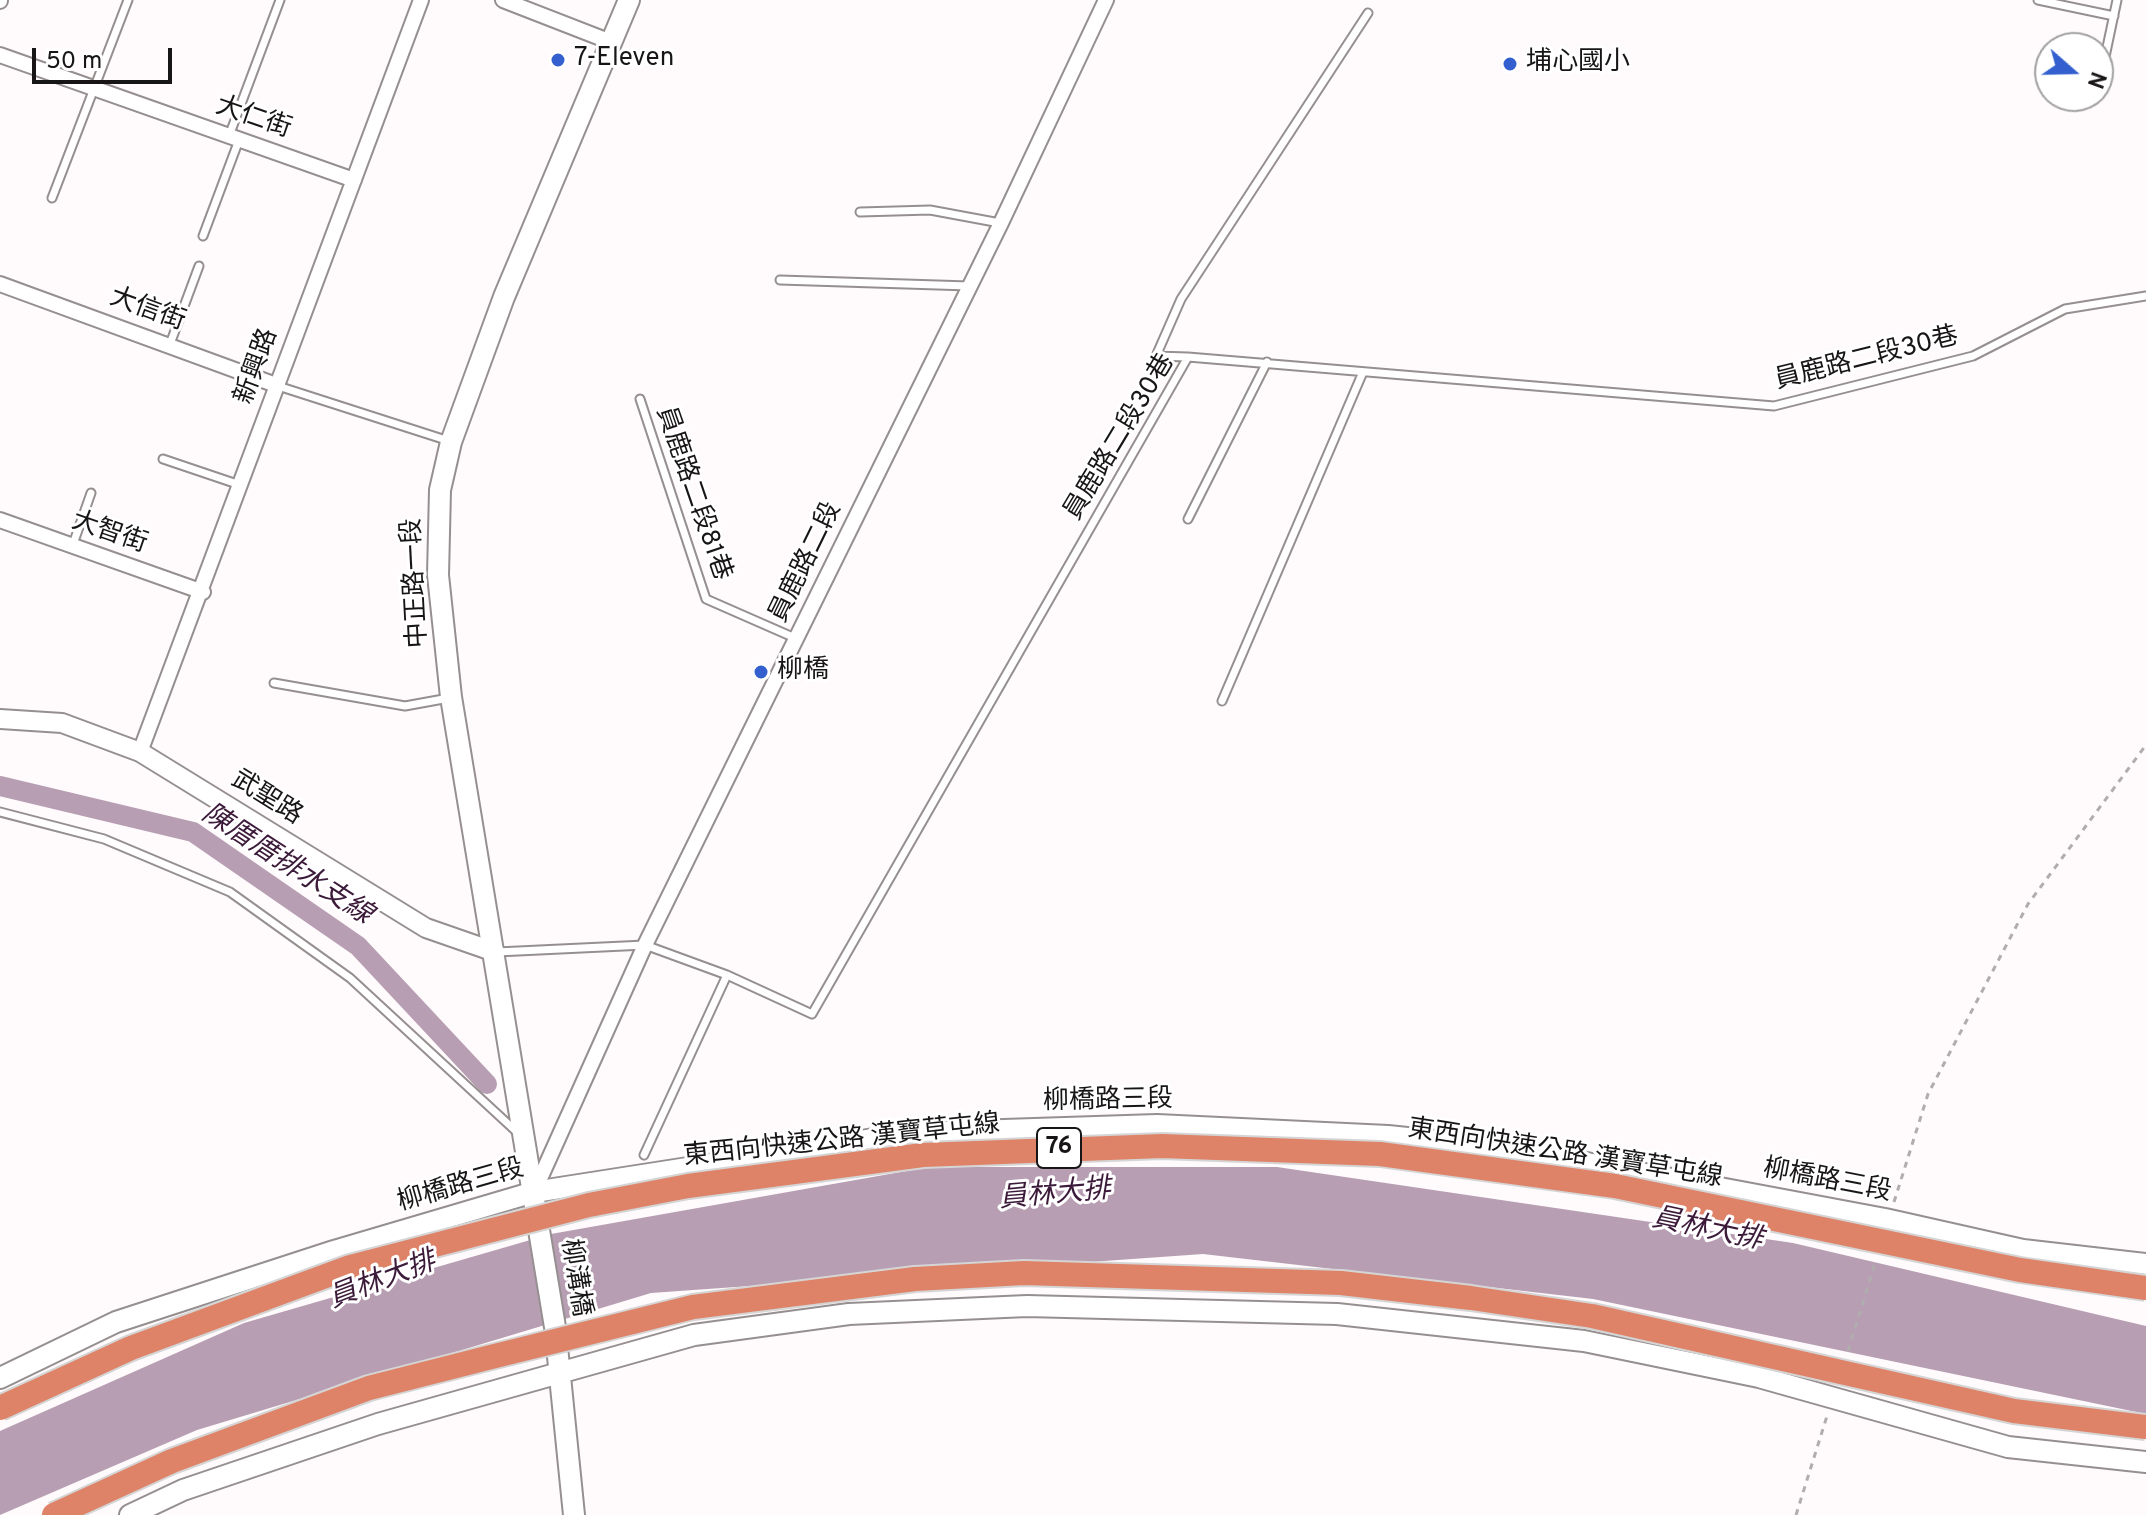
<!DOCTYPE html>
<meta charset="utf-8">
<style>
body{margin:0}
#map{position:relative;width:2146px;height:1515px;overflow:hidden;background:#fffafb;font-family:Overpass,sans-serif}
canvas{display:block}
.north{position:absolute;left:2034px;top:32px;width:80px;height:80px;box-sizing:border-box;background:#fff;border:2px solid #a2a1a1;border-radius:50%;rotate:110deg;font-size:22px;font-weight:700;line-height:32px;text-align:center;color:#171515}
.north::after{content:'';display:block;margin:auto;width:28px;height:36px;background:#3460cf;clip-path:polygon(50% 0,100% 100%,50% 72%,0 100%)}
.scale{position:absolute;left:32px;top:48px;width:140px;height:36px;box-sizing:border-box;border:4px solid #171515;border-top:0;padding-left:10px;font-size:24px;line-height:28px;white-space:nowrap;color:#171515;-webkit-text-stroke:6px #fff;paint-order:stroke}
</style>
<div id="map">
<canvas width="2146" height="1515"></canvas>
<div class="north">N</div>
<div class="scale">50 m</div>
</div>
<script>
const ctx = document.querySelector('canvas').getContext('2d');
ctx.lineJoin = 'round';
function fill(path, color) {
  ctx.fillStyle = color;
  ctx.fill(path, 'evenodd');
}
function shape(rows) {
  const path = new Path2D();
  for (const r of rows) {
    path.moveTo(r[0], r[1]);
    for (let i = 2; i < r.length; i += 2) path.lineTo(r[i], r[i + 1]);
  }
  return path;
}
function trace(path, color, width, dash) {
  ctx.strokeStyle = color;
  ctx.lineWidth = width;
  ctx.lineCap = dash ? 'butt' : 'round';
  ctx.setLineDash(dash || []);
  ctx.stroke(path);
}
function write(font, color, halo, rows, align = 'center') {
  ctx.font = font + ' Overpass,"Noto Sans TC",sans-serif';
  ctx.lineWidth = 6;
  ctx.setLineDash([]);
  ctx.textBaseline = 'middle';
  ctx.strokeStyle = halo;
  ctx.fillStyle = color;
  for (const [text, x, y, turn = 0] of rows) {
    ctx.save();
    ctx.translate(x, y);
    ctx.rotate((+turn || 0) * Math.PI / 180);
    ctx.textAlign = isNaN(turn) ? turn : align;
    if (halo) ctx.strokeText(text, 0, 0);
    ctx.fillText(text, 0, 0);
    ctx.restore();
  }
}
fill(shape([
 [929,1167,1277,1167,1793,1243,2146,1326,2146,1414,1593,1299,1203,1254,651,1293,197,1430,0,1515,0,1431,244,1323,551,1234]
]), '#b79eb3');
trace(shape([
 [0,786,193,832,358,946,487,1084]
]), '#b79eb3', 20);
const service = shape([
 [2038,0,2114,16],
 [2102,71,2117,0],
 [229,136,280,0],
 [52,198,128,0],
 [860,212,930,210,1000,223],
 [203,236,239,140],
 [780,280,969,286],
 [170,344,199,266],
 [1188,357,1156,356,1181,299,1368,13],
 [278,386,449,441],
 [640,399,706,599,795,638],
 [163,459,240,485],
 [1188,519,1267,362],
 [72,547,91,493],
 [274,683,405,706,449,698],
 [1222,701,1363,372],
 [0,812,104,839,230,892,350,978,519,1134],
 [497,952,645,945,727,975,812,1014,1188,357,1774,406,1973,356,2065,309,2146,296],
 [644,1155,727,975]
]);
const minor = shape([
 [503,0,611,42],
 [0,1,0,0],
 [0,55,354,180],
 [0,284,276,385],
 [0,520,203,592],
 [140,752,421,0],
 [534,1192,645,945,1001,223,1106,0]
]);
const tertiary = shape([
 [0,719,62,723,140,752,426,928,495,952]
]);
const secondary = shape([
 [0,1378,116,1322,334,1251,534,1192,912,1133,1157,1125,1388,1136,1512,1149,1885,1219,2023,1250,2146,1264],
 [130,1515,183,1490,378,1424,694,1335,849,1314,1027,1306,1337,1314,1584,1341,1759,1377,2008,1447,2146,1462],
 [574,1515,555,1327,451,697,438,575,440,490,451,442,504,297,629,0]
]);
trace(service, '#968f90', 11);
trace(minor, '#968f90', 18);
trace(tertiary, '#968f90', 22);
trace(secondary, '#968f90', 24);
trace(shape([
 [1894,1202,1928,1094,2028,904,2146,745],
 [1848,1351,1875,1263],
 [1796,1515,1827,1416]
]), '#b1adae', 3, [6, 6]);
trace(service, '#fff', 7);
trace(minor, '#fff', 14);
trace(tertiary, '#fff', 18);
trace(secondary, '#fff', 20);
const trunkBridge = shape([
 [0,1408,131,1348,350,1267,589,1205,688,1186,923,1155,1162,1146,1380,1154,1615,1186,2020,1270,2146,1288],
 [54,1515,172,1461,369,1388,495,1356,693,1307,915,1279,1024,1273,1341,1283,1471,1298,1592,1316,2014,1411,2146,1427]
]);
trace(trunkBridge, '#d5d5d5', 28, []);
trace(trunkBridge, '#de8268', 24);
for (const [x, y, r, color] of [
 [558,60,8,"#3460cf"],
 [1510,64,8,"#3460cf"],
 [761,672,8,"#3460cf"]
]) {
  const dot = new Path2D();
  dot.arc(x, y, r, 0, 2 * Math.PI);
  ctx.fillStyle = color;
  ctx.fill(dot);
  trace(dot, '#fff', 3);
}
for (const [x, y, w] of [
 [1059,1148,44]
]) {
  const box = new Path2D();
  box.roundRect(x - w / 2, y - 20, w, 40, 6);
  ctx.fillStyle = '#fff';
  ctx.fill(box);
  trace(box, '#171515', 2);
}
write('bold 24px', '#171515', null, [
 ["76",1059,1148]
]);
write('26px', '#171515', '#fff', [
 ["7-Eleven",574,60],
 ["埔心國小",1526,64],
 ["柳橋",777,672]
], 'left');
write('26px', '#171515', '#fff', [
 ["大仁街",253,119,19],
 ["大信街",147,311,20],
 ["員鹿路二段30巷",1867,360,-14],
 ["新興路",258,367,-70],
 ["員鹿路二段30巷",1121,438,-59],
 ["員鹿路二段81巷",692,494,71],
 ["大智街",109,534,19],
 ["員鹿路二段",807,563,-64],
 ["中正路一段",417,583,-93],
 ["武聖路",266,799,32],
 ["柳橋路三段",1108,1102,-1],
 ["東西向快速公路 漢寶草屯線",842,1142,-6],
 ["東西向快速公路 漢寶草屯線",1565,1155,9],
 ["柳橋路三段",1827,1182,11],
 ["柳橋路三段",461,1187,-16],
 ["柳溝橋",574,1278,81]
]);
write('italic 28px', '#3c1a39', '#fff', [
 ["陳厝厝排水支線",286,866,33],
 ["員林大排",1055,1196,-5],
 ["員林大排",1707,1231,12],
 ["員林大排",383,1282,-21]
]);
</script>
